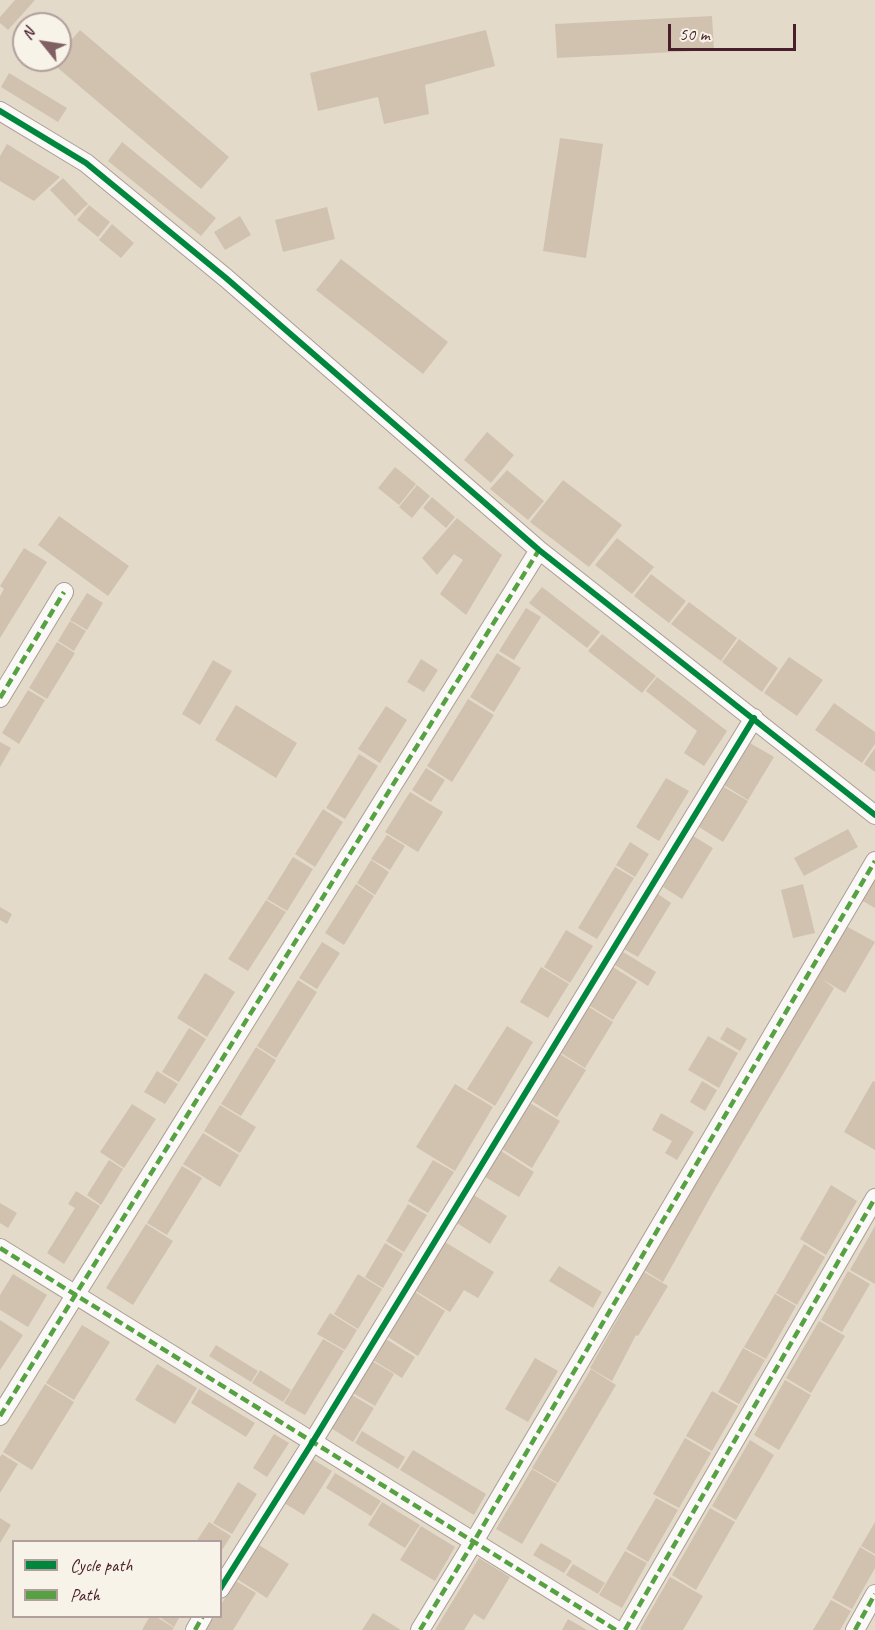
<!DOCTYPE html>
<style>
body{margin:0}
#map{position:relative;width:875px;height:1630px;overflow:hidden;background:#e4dac9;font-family:Caveat,sans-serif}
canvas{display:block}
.legend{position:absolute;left:12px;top:1540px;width:210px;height:78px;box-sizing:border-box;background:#f7f3e8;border:2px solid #b29e9c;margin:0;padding:8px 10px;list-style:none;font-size:18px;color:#4a1f2b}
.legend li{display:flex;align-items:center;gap:12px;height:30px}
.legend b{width:30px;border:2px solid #b29e9c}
.north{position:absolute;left:12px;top:12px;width:60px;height:60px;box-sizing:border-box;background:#f7f3e8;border:2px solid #b29e9c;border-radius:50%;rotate:300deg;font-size:16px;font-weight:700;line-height:24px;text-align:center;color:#4a1f2b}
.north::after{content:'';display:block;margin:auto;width:21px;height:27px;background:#806062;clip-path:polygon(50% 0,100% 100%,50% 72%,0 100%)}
.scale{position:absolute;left:668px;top:24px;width:128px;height:27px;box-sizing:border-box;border:3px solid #4a1f2b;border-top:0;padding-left:8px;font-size:18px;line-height:21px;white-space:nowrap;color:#4a1f2b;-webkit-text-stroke:4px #f7f3e8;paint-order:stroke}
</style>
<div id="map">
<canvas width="875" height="1630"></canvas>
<ul class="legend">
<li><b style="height:8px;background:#00873e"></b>Cycle path</li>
<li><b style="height:8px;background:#56a243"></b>Path</li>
</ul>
<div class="north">N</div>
<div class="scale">50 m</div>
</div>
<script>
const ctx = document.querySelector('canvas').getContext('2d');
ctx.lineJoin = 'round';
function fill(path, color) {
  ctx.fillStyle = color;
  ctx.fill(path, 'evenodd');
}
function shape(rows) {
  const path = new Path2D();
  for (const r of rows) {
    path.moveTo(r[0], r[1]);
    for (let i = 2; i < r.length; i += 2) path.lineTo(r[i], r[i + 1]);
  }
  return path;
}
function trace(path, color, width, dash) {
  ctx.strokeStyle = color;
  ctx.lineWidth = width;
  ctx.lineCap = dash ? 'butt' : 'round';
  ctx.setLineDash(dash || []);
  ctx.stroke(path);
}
fill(shape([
 [15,0,35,0,8,30,0,23,0,17],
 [712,16,714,50,557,58,555,24],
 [80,30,229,157,201,189,52,63,54,60,60,60,60,53],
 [486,30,495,66,425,85,429,114,384,124,378,97,318,111,310,73],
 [9,73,67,108,58,122,1,87],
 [560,138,603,144,586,258,543,251],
 [122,142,216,218,201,236,108,161],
 [7,144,60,177,34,201,0,181,0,156],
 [63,178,88,204,75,216,50,190],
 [89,205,110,222,98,237,77,220],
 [327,207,335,239,283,252,275,220],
 [240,216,251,235,225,250,214,232],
 [112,224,134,243,121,258,99,240],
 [341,259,448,342,423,374,316,290],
 [487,432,514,455,491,483,464,460],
 [395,467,416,484,399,505,378,488],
 [507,470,544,501,528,520,490,489],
 [563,480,622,525,589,567,530,522],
 [417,485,430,496,412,518,399,507],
 [432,497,455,517,446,528,423,508],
 [59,516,129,566,108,596,38,545],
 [457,518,502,555,466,615,440,594,463,560,454,554,437,575,422,558],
 [617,538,654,567,632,594,595,565],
 [24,548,47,562,0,638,0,596,4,589,0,586],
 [651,574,686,601,669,623,634,596],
 [542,587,600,632,587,648,529,603],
 [87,593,103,603,87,630,70,620],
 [689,602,737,638,721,661,671,624],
 [526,608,541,617,514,660,499,651],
 [70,621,86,631,74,651,58,641],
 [602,634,656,676,642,693,588,651],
 [739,639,778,668,762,692,722,662],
 [57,642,75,653,47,699,29,688],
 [497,653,521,668,494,712,470,697],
 [789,657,823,680,797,716,764,693],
 [421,659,438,670,424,692,407,682],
 [213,660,232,671,200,725,182,714],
 [657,677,727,731,704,766,684,753,697,731,646,691],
 [28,690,45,700,19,744,2,733],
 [468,699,494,715,452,782,427,766],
 [834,703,875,732,875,744,862,763,815,730],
 [236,705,297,743,276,778,215,740],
 [386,706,407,720,380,763,358,749],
 [0,742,11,748,0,767],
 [750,743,774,757,748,800,724,785],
 [875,748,875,772,864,764],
 [359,754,378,766,345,819,326,808],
 [426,768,445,780,431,802,412,790],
 [666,778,689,791,659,841,636,827],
 [724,787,748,801,723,842,699,827],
 [410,792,443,812,418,852,385,832],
 [323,809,343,822,315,867,295,854],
 [848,829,858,847,804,876,794,858],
 [387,835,405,846,390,870,371,859],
 [693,836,713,848,682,899,663,887],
 [630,842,649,854,635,877,616,865],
 [293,857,313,869,287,911,267,899],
 [371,860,389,872,375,895,357,883],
 [615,867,634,878,597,939,578,928],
 [875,874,875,908,861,900],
 [356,884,374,896,344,945,325,933],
 [803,884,815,933,793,938,781,890],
 [658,894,671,903,638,957,624,949],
 [266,900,286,912,248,971,228,959],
 [0,907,12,914,7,924,0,920],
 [846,926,875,942,845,993,822,979,834,988,715,1189,663,1282,644,1270],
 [566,930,593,946,570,983,544,967],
 [322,942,340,953,317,989,299,978],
 [623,952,656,972,648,986,615,965],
 [541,967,569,984,548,1018,520,1002],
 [613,967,637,982,613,1020,590,1006],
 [205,973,235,992,207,1037,177,1018],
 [298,980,317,992,276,1058,257,1046],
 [589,1007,613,1022,585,1068,561,1053],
 [507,1026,533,1042,495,1106,467,1089],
 [727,1027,747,1039,740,1051,720,1039],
 [189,1028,206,1039,179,1082,162,1072],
 [708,1036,738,1053,719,1088,688,1070],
 [256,1047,276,1060,241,1116,221,1104],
 [560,1054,586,1070,557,1117,532,1101],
 [157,1071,178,1084,165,1104,144,1092],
 [702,1081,717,1090,705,1111,690,1102],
 [873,1081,875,1082,875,1150,844,1132],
 [455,1084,493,1107,455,1171,416,1147],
 [530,1103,560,1121,532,1168,502,1149],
 [132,1104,156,1119,124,1168,100,1152],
 [220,1105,256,1127,240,1153,204,1131],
 [661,1113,694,1132,677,1160,665,1153,672,1141,652,1130],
 [203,1133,239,1155,220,1187,183,1164],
 [501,1151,534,1172,519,1197,485,1177],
 [109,1160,123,1169,101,1205,87,1195],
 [433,1160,454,1172,428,1213,408,1201],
 [182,1166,202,1178,167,1235,147,1223],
 [831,1185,857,1201,826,1255,800,1239],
 [76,1191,100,1206,64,1264,47,1253,75,1208,68,1204],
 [474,1195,507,1216,490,1244,457,1223],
 [0,1203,17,1213,8,1228,0,1223],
 [408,1204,427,1215,404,1252,386,1241],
 [146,1224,173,1241,133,1305,106,1288],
 [875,1226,875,1284,850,1270],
 [445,1242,494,1272,478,1298,464,1290,450,1312,416,1291],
 [385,1243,403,1254,383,1288,365,1277],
 [804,1244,825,1257,797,1305,776,1293],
 [559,1266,602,1292,593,1308,549,1281],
 [848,1271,870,1284,842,1332,821,1320],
 [644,1272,668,1286,638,1336,636,1335,612,1381,590,1368],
 [13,1274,47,1295,28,1327,0,1310,0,1295],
 [358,1274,382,1289,358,1329,334,1314],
 [415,1292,445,1311,418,1356,388,1337],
 [775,1294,796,1306,766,1359,744,1347],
 [330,1313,357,1330,345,1350,317,1334],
 [0,1320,23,1335,0,1370],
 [819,1321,845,1336,811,1393,786,1378],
 [82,1325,110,1342,74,1400,46,1383],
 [323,1339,344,1351,305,1415,284,1403],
 [386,1339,415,1357,402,1378,373,1360],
 [216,1345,258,1371,251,1382,209,1356],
 [743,1348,765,1360,739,1404,718,1392],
 [535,1358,558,1371,528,1422,505,1409],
 [372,1361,394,1374,375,1406,353,1393],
 [157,1364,197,1388,175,1424,135,1400],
 [591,1369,616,1385,558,1483,532,1468],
 [260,1370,291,1390,283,1402,252,1383],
 [785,1380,811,1395,779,1450,754,1435],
 [45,1384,74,1402,32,1470,3,1452],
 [199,1389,255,1423,246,1437,191,1403],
 [712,1391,738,1406,712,1451,686,1436],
 [352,1395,374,1408,353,1442,331,1428],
 [362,1431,405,1457,398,1469,355,1443],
 [274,1434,289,1443,267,1477,253,1468],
 [685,1438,711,1453,679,1508,653,1494],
 [750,1440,774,1455,736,1520,712,1506],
 [413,1450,486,1494,474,1515,400,1470],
 [2,1454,18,1464,0,1493,0,1457],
 [312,1459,332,1471,304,1515,284,1503],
 [532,1469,557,1484,522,1544,496,1529],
 [335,1473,381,1501,371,1516,326,1488],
 [238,1482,257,1494,232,1534,213,1523],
 [656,1498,678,1510,648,1562,626,1549],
 [382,1502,420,1525,405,1548,368,1525],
 [710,1508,735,1522,696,1590,672,1575],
 [0,1518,11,1525,0,1543],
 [209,1522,231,1536,220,1553,220,1542,196,1542],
 [875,1522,875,1554,861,1546],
 [421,1526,455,1547,435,1581,400,1560],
 [541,1543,572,1561,564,1573,533,1555],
 [259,1545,289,1564,267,1598,237,1579],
 [860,1547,875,1556,875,1568,852,1609,832,1598],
 [625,1551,647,1563,622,1608,599,1595],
 [479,1558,510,1577,484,1620,463,1607,474,1614,464,1630,435,1630],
 [573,1564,605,1583,598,1594,566,1575],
 [670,1577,703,1596,683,1630,642,1630,640,1629],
 [236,1581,256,1593,233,1630,206,1630,214,1616,220,1616,220,1606],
 [831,1600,851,1611,840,1630,813,1630],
 [373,1613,401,1630,362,1630],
 [150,1616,155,1616,174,1628,172,1630,142,1630],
 [158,1616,180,1616,174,1627],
 [568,1619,587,1630,562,1630]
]), '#d0c2af');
const minor = shape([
 [0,111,86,163,226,278,539,550,875,815],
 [0,698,64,592],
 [0,1248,616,1630],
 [0,1416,539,550],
 [220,1589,312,1443,754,718],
 [195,1630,203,1616],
 [420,1630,473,1543,875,861],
 [625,1630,875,1198],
 [855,1630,875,1594]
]);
trace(minor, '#a99e95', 20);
trace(minor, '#fbf9f7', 18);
trace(shape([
 [0,698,64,592],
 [0,1248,616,1630],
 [0,1416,539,550],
 [195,1630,203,1616],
 [420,1630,473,1543,875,861],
 [625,1630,875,1198],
 [855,1630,875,1594]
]), '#56a243', 4.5, [9, 4.5]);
trace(shape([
 [0,111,86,163,226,278,539,550,875,815],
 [220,1589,312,1443,754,718]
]), '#00873e', 6);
</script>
